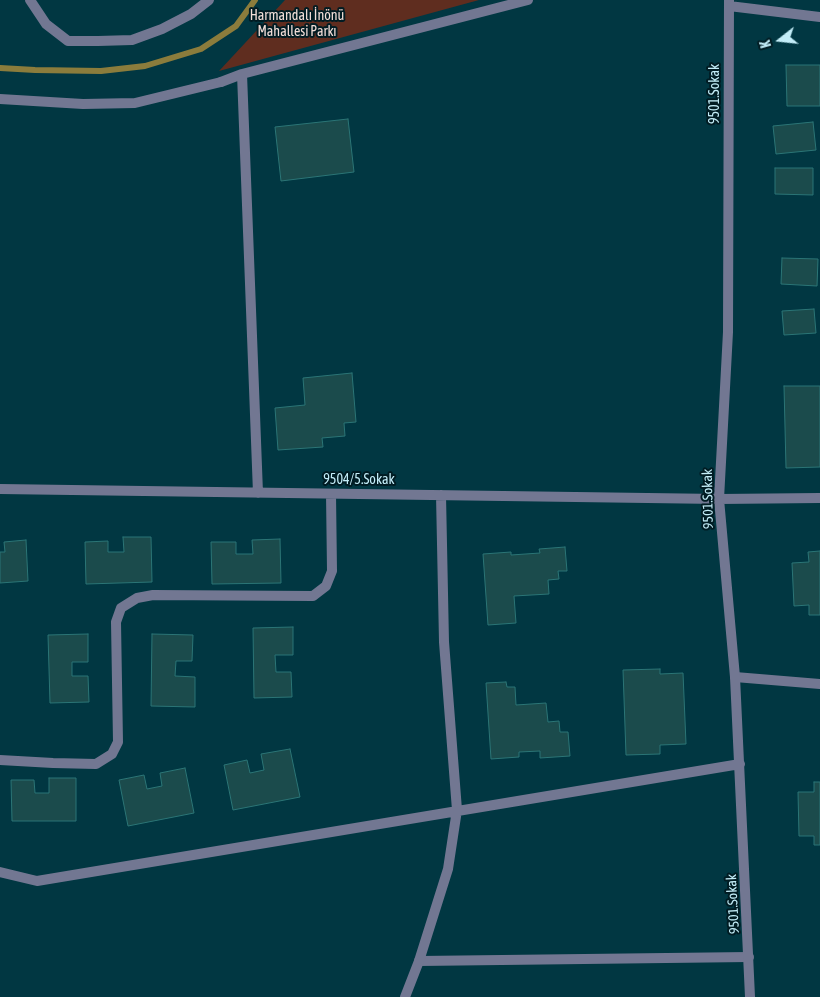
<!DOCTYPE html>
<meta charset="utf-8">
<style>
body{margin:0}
#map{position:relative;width:820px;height:997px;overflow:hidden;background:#013742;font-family:"Asap Condensed",sans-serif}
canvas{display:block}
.north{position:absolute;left:755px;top:15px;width:50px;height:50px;-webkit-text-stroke:4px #011c23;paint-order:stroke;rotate:254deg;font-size:14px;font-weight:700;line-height:20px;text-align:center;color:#c3edf8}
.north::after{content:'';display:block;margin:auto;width:18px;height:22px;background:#c3edf8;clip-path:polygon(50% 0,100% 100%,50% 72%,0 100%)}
</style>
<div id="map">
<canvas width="820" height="997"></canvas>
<div class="north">K</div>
</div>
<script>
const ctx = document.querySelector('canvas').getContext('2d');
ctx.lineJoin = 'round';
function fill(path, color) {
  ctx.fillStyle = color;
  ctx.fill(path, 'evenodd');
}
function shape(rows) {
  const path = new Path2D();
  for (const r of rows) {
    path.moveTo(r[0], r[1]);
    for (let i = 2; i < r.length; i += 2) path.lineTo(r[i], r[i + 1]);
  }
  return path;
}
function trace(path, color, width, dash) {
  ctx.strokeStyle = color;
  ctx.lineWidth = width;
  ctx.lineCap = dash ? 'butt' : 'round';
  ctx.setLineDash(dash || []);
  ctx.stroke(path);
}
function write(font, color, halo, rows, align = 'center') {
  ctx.font = font + ' "Asap Condensed",sans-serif';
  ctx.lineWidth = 4;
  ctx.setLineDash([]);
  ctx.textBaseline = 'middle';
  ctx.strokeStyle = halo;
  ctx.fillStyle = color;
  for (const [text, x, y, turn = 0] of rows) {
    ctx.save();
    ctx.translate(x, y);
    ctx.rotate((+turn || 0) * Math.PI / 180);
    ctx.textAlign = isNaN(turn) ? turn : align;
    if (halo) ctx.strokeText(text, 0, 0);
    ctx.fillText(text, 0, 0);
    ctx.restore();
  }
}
fill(shape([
 [285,0,479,0,219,71]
]), '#5f2d1f');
trace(shape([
 [0,68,35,70,101,71,145,66,201,49,236,26,255,0]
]), '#8b7c3c', 6);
const building = shape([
 [786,65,820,65,820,106,787,106,786,65],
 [348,119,354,172,281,181,275,127,348,119],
 [813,122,816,150,776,154,773,126,813,122],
 [775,168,813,168,813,195,775,194,775,168],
 [782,258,818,259,817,286,781,284,782,258],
 [814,309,816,333,784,335,782,311,814,309],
 [352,373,356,422,344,423,345,436,322,438,323,447,278,450,275,408,305,405,303,378,352,373],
 [784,386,820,386,820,467,786,468,784,386],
 [123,537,151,537,152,582,86,584,85,542,108,541,108,552,124,552,123,537],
 [280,539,281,583,212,584,211,542,236,542,236,554,253,554,252,540,280,539],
 [26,540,28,581,0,583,0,552,5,552,4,542,26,540],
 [565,547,567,571,558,571,559,579,548,580,549,594,514,596,516,623,488,625,483,554,511,552,511,555,540,553,539,549,565,547],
 [820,551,820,615,809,615,809,605,794,606,792,563,809,562,808,552,820,551],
 [293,627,293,655,275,655,276,672,291,672,292,697,254,698,253,628,293,627],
 [88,634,88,662,72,662,72,676,88,676,89,702,50,703,48,635,88,634],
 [152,634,193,635,192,661,176,661,175,676,195,677,195,707,151,706,152,634],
 [660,669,660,674,683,673,686,744,660,745,660,754,626,755,623,670,660,669],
 [506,682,507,687,515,687,516,705,546,703,548,722,559,721,560,732,568,732,570,756,540,758,540,751,519,752,519,757,491,759,486,683,506,682],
 [290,749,300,797,233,810,224,765,247,760,250,773,264,770,261,754,290,749],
 [185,768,194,813,128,826,119,780,144,775,147,789,162,786,160,773,185,768],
 [49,778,76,778,76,821,12,821,11,780,34,780,35,793,49,793,49,778],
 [814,782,820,782,820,845,814,845,814,836,799,836,798,792,814,792,814,782]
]);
fill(building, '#1b4b4c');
trace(building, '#2b7576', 1);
trace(shape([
 [30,0,46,24,68,41,98,41,132,40,162,29,191,14,209,0],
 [0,99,83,104,135,103,221,82],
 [735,677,820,684],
 [419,961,749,957]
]), '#727792', 10);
trace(shape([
 [729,0,728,332,719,499,735,677,750,997],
 [729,6,820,17],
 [242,74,258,493],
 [221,82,242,74,528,0],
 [0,489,719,499,820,498],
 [0,760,53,763,96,764,112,754,118,742,116,622,121,608,137,598,153,595,313,596,326,586,332,571,331,494],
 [0,872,37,881,740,764],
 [405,997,419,961,448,869,457,810,444,642,441,495]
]), '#727792', 10);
write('14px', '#f2ded8', '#011c23', [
 ["Harmandalı İnönü",297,16],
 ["Mahallesi Parkı",297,32]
]);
write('14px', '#c3edf8', '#011c23', [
 ["9501.Sokak",715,94,-90],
 ["9504/5.Sokak",359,480],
 ["9501.Sokak",708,499,-91],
 ["9501.Sokak",733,904,-93]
]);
</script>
